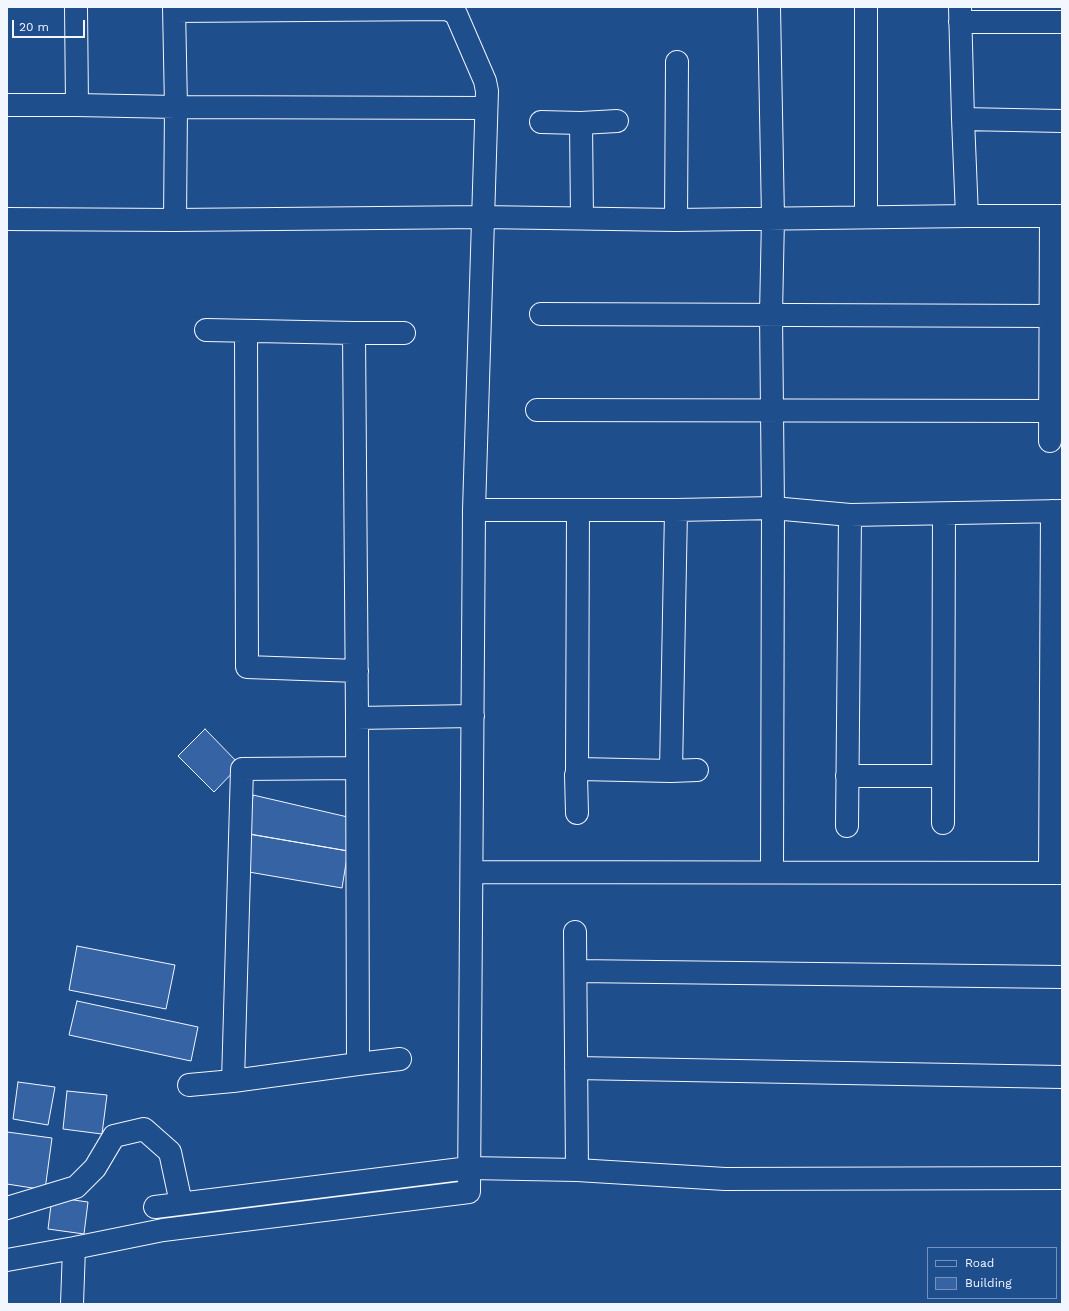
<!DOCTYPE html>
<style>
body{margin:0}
#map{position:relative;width:1069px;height:1311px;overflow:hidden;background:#1f4e8c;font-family:"Work Sans",sans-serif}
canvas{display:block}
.frame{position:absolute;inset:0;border:8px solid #f2f6ff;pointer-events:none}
.legend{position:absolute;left:927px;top:1247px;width:130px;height:52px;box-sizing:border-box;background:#1f4e8c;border:1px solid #7391ba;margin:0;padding:5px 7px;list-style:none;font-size:12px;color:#f2f6ff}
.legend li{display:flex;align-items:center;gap:8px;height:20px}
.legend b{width:20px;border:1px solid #7391ba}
.scale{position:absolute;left:12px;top:20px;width:73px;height:18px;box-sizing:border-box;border:2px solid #f2f6ff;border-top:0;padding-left:5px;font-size:12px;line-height:14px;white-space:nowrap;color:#f2f6ff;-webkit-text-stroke:3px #1f4e8c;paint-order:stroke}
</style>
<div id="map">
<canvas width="1069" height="1311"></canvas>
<div class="frame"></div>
<ul class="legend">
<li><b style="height:5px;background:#1f4e8c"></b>Road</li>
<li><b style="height:11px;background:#3563a3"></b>Building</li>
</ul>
<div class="scale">20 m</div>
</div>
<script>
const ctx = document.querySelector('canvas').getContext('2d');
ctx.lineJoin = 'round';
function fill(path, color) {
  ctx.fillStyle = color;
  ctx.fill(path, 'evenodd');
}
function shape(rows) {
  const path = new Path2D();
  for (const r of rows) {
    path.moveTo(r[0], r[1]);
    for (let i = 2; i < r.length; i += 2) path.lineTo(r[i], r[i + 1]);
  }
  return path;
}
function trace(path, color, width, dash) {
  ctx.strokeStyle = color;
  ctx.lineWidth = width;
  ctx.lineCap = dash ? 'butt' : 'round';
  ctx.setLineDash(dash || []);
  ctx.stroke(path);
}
const building = shape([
 [205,729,240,765,214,792,178,756,205,729],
 [253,795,352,818,348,851,249,834,253,795],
 [249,834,348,851,342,888,243,871,249,834],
 [77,946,175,965,166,1009,69,990,77,946],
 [77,1001,198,1027,191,1061,69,1035,77,1001],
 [18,1082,55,1087,48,1125,13,1119,18,1082],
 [67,1091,107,1095,102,1134,63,1129,67,1091],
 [7,1132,52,1138,45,1190,7,1184,7,1132],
 [52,1197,88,1202,84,1234,48,1229,52,1197]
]);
fill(building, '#3563a3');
trace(building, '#f2f6ff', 1);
const street = shape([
 [174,7,176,107,175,220],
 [769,7,773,218,771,314,773,508,772,872],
 [866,7,866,217],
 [960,7,963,119,967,216],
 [960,22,1062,22],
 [7,105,77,105,76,7],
 [77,105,176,107,486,108],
 [963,119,1062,121],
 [541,122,581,123,617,121],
 [581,123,582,218],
 [7,219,175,220,482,217,676,220,967,216,1062,216],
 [676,220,677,62],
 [541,314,1051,316],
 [206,330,354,333,357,718,473,716],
 [246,331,247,667,357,671],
 [354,333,404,333],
 [537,410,1051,411],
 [1050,441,1051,217],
 [474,510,676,510,773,508,850,515,1062,511],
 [357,718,358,1064,233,1081,242,769,357,768],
 [671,771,676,510],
 [577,772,578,510],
 [847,776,943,776],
 [577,813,576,775,577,772,580,769,671,771,697,770],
 [943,823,944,514],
 [847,826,850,515],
 [472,872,1062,873],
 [1050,872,1052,511],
 [575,932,577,1170,725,1179,1062,1178],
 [576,971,1062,977],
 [358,1064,400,1059],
 [576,1068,1062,1077],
 [189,1085,233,1081],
 [155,1207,469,1168,577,1170],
 [7,1208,76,1187,95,1168,114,1136,144,1129,170,1152,181,1203],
 [7,1260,74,1248,163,1230,469,1192,474,510,487,91,485,81,456,14,447,9,174,11],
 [72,1304,74,1248]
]);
trace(street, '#f2f6ff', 24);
trace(street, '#1f4e8c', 22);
</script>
